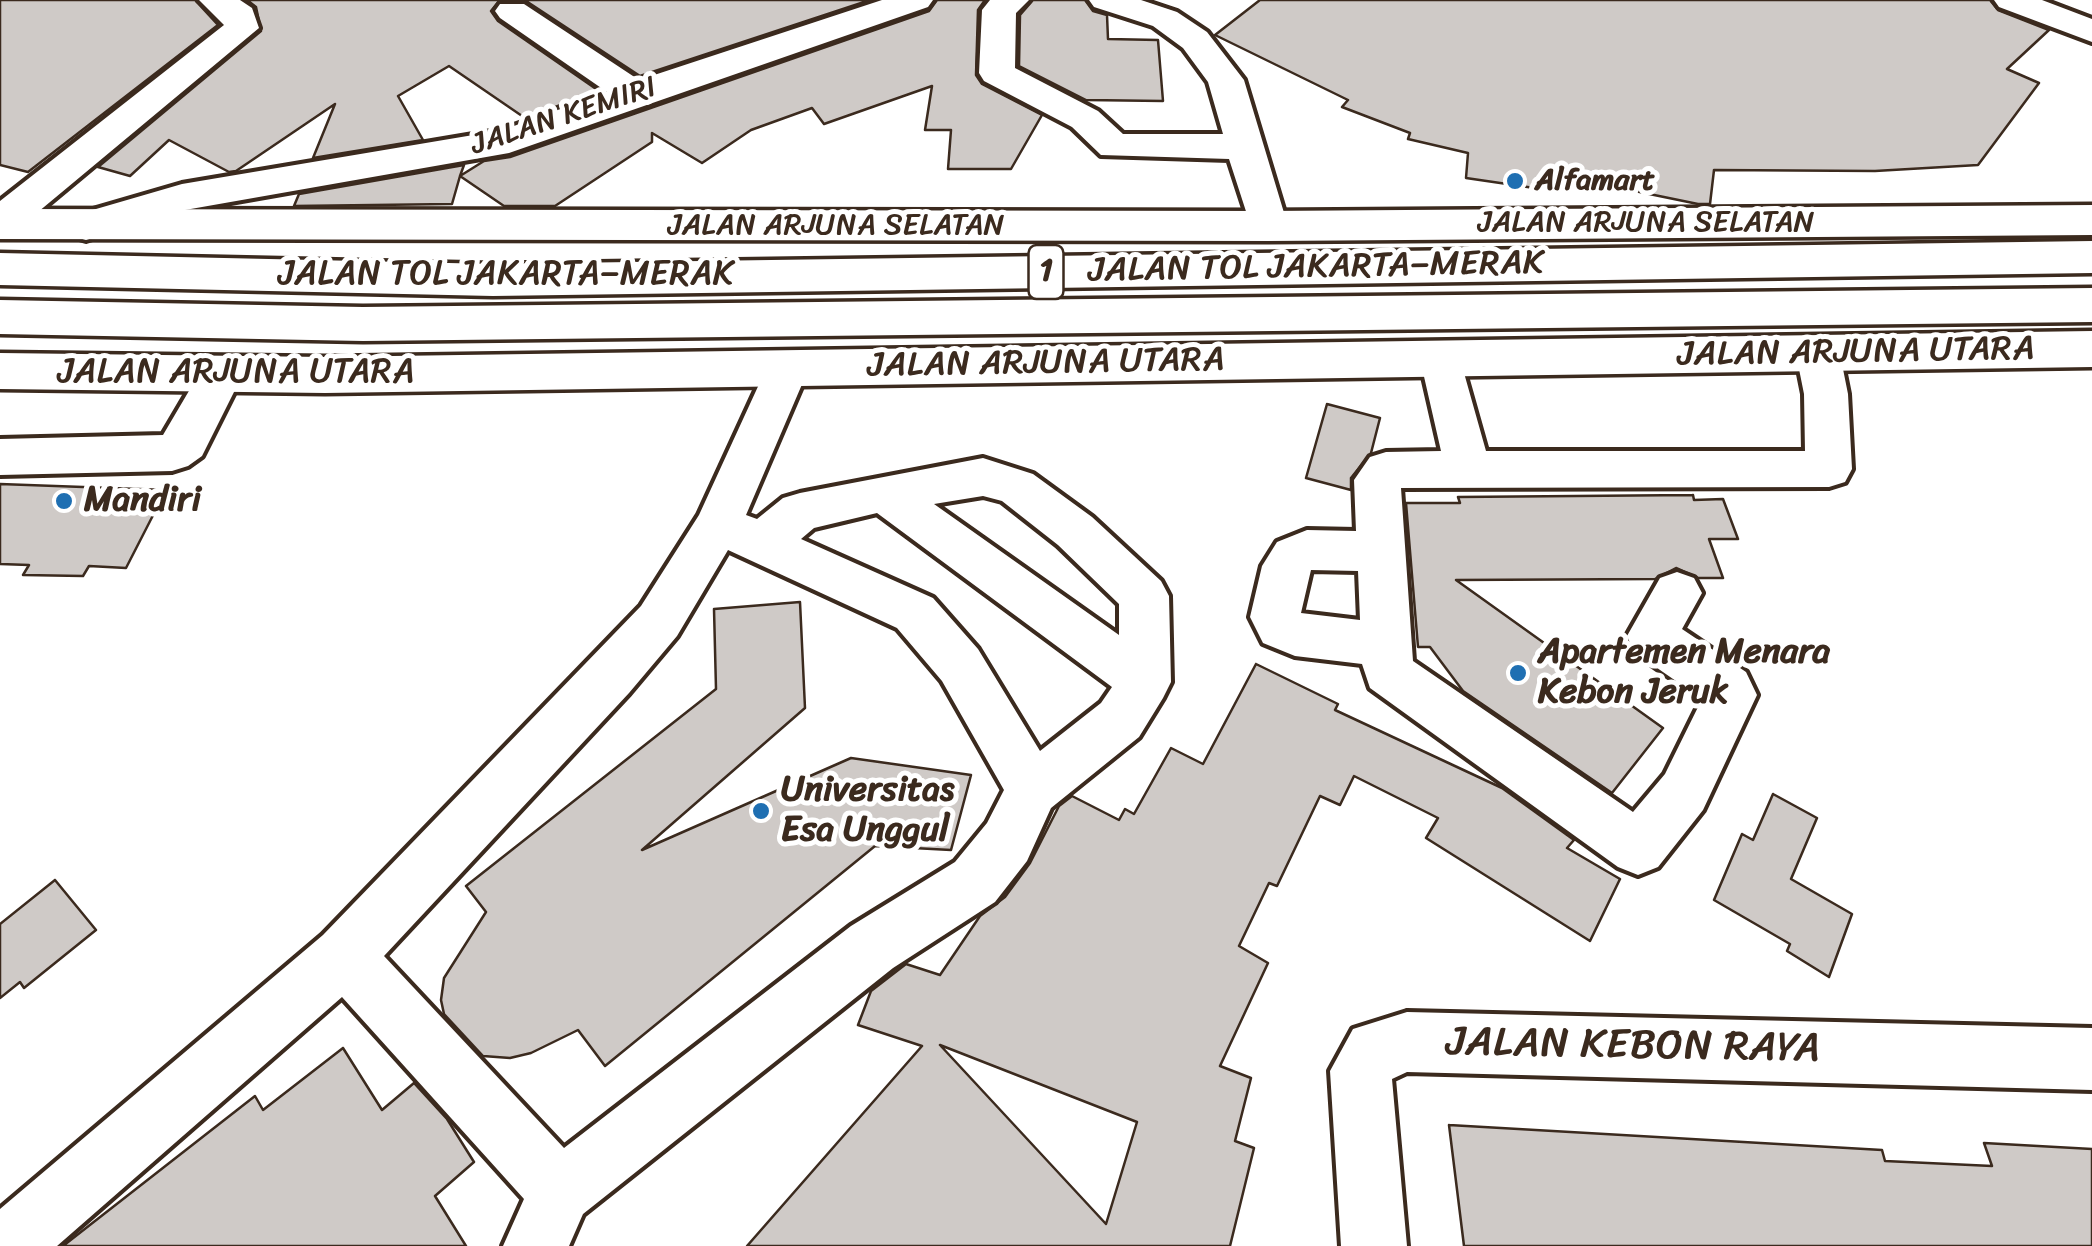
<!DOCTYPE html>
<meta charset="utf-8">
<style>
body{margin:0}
canvas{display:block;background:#fff}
</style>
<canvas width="2092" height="1246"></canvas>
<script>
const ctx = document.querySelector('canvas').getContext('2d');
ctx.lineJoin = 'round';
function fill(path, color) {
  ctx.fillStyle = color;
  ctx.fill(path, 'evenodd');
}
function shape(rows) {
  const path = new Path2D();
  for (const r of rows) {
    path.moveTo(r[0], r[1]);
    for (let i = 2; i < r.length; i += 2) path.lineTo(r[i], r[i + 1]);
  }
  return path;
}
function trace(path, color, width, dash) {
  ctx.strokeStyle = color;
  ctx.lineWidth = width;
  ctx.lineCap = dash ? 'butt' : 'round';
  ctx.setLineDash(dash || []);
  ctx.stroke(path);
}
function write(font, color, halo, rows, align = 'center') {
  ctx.font = font + ' Sriracha,sans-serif';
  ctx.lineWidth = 10;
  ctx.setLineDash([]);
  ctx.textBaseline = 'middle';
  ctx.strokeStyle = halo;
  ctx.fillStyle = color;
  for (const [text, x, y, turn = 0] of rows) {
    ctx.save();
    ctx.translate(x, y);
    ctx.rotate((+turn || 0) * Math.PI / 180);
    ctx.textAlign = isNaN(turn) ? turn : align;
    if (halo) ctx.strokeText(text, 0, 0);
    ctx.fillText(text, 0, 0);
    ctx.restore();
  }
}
const building = shape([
 [0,0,195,0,218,25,28,172,0,165,0,0],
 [247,0,870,0,640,76,526,1,500,0,491,11,498,21,599,91,525,118,449,66,398,96,423,140,313,158,335,104,236,171,229,172,169,140,130,176,98,167,261,31,256,7,247,0],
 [937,0,985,0,978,10,976,75,982,84,1042,115,1011,169,948,169,951,130,925,130,932,86,824,124,812,108,751,130,702,163,652,133,652,142,555,206,504,206,460,176,452,204,294,206,299,194,464,165,460,176,484,161,510,157,929,11,937,0],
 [1033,0,1085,0,1093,11,1107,15,1108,39,1158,40,1163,101,1086,100,1019,66,1020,15,1033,0],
 [1260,0,1990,0,1998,10,2049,30,2007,69,2039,83,1978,165,1875,171,1714,170,1710,204,1698,204,1547,173,1548,190,1466,178,1468,153,1408,139,1410,133,1342,107,1348,100,1215,35,1260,0],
 [1327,404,1380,418,1371,453,1351,478,1351,490,1306,478,1327,404],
 [0,484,166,490,126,568,89,566,83,576,23,575,29,565,0,564,0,484],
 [1693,495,1694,500,1723,499,1738,539,1709,539,1723,578,1698,578,1676,568,1655,579,1456,580,1663,728,1612,793,1463,691,1430,647,1418,647,1406,503,1460,503,1458,497,1693,495],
 [800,602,805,708,642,850,851,758,971,775,951,850,875,846,605,1066,578,1030,531,1053,510,1058,483,1056,444,1014,441,1000,444,978,486,912,466,886,716,689,714,609,800,602],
 [1256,664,1338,704,1335,710,1502,788,1574,840,1567,848,1620,879,1590,941,1426,838,1438,818,1354,776,1340,805,1320,796,1277,886,1269,883,1239,946,1268,963,1220,1066,1251,1078,1235,1141,1254,1148,1230,1246,747,1246,922,1046,858,1025,871,991,906,964,940,975,980,916,1005,897,1030,863,1059,806,1072,796,1119,820,1125,809,1134,814,1171,748,1203,764,1256,664],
 [940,1045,1137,1122,1106,1224,940,1045],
 [1773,794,1817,818,1791,879,1852,914,1829,977,1787,951,1790,944,1714,900,1742,834,1753,840,1773,794],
 [55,880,96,930,24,988,20,982,0,998,0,924,55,880],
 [343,1048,382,1110,414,1083,447,1119,474,1162,435,1196,466,1246,63,1246,255,1096,263,1110,343,1048],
 [1449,1125,1882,1150,1885,1161,1992,1166,1984,1143,2092,1149,2092,1246,1464,1246,1449,1125]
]);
fill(building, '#cfcac7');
trace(building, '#3b2a1e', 2.5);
const minor = shape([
 [199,0,240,0,252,8,259,28,14,232,0,236,0,201,224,25,199,0],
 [882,0,933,0,928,7,509,153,185,210,86,240,72,236,66,226,72,216,182,184,503,130,607,92,500,18,495,11,500,4,524,4,639,80,882,0],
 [990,0,1029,0,1016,13,1015,68,1098,111,1123,134,1223,134,1208,82,1183,48,1153,26,1094,7,1089,0,1141,0,1177,12,1207,32,1244,80,1288,226,1282,236,1268,240,1254,236,1229,159,1101,155,1072,127,984,81,979,73,982,10,990,0],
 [1994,0,2042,0,2092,19,2092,42,1999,7,1994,0],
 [1818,338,1833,343,1840,354,1848,394,1852,469,1845,482,1829,487,1401,488,1413,661,1633,812,1665,774,1702,699,1634,652,1627,636,1660,578,1677,572,1694,578,1702,593,1682,629,1746,672,1757,695,1703,810,1658,867,1638,875,1618,867,1370,688,1362,664,1295,656,1263,643,1250,617,1262,566,1277,542,1307,530,1356,531,1354,480,1370,457,1386,452,1441,451,1420,359,1427,348,1442,343,1457,348,1486,451,1805,451,1804,394,1796,354,1803,343,1818,338],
 [1311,570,1358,571,1360,620,1301,613,1311,570],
 [787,352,802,356,809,368,746,515,757,519,783,498,800,493,983,458,1033,474,1092,517,1161,581,1169,596,1171,682,1163,698,1139,737,1051,808,1027,861,995,902,893,968,583,1214,569,1246,503,1246,524,1199,342,997,57,1246,0,1246,0,1209,323,935,641,606,699,515,772,356,787,352],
 [983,496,1002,501,1058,545,1119,604,1119,635,934,504,983,496],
 [877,513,1112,687,1101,703,1040,751,978,649,933,598,801,539,814,528,877,513],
 [728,550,897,628,942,681,1004,790,987,823,955,862,851,926,564,1148,384,956,629,693,677,636,728,550],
 [221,357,236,362,243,374,202,456,188,466,172,471,0,475,0,439,163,435,206,362,221,357],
 [1407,1012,2092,1028,2092,1090,1407,1072,1392,1079,1407,1246,1341,1246,1330,1071,1353,1029,1407,1012]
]);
const major = shape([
 [2092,205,2092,235,1268,241,0,239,0,209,1268,211,2092,205],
 [2092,331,2092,367,325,393,0,389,0,353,325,357,2092,331]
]);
const highway = shape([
 [2092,241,2092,273,493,296,0,285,0,253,493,264,2092,241],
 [2092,288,2092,322,363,341,0,334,0,300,363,307,2092,288]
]);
trace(minor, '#3b2a1e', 8);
trace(major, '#3b2a1e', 7);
trace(highway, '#3b2a1e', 7);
fill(minor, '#fff');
fill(major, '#fff');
fill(highway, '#fff');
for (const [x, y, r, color] of [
 [1515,181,10,"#1f6fb2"],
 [64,501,10,"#1f6fb2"],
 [1518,673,10,"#1f6fb2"],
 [761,811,10,"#1f6fb2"]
]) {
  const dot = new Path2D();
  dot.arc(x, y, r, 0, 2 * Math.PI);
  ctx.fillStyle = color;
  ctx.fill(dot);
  trace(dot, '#fff', 4);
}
write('30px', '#3b2a1e', '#fff', [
 ["JALAN KEMIRI",564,117,-18],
 ["JALAN ARJUNA SELATAN",1646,223],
 ["JALAN ARJUNA SELATAN",836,226]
]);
write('bold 30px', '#3b2a1e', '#fff', [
 ["Alfamart",1535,181]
], 'left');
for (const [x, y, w] of [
 [1046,272,35]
]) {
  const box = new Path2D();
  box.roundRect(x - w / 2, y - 27, w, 54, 8);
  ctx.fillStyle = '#fff';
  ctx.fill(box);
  trace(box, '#3b2a1e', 2.5);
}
write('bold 32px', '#3b2a1e', null, [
 ["1",1046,272]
]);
write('35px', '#3b2a1e', '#fff', [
 ["JALAN TOL JAKARTA–MERAK",1316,268,-1],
 ["JALAN TOL JAKARTA–MERAK",506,275],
 ["JALAN ARJUNA UTARA",1856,353,-1],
 ["JALAN ARJUNA UTARA",1046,364,-1],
 ["JALAN ARJUNA UTARA",236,373]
]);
write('bold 35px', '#3b2a1e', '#fff', [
 ["Mandiri",84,501],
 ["Apartemen Menara",1538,653],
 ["Kebon Jeruk",1538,693],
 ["Universitas",781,791],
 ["Esa Unggul",781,831]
], 'left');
write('42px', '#3b2a1e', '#fff', [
 ["JALAN KEBON RAYA",1633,1047,1]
]);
</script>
